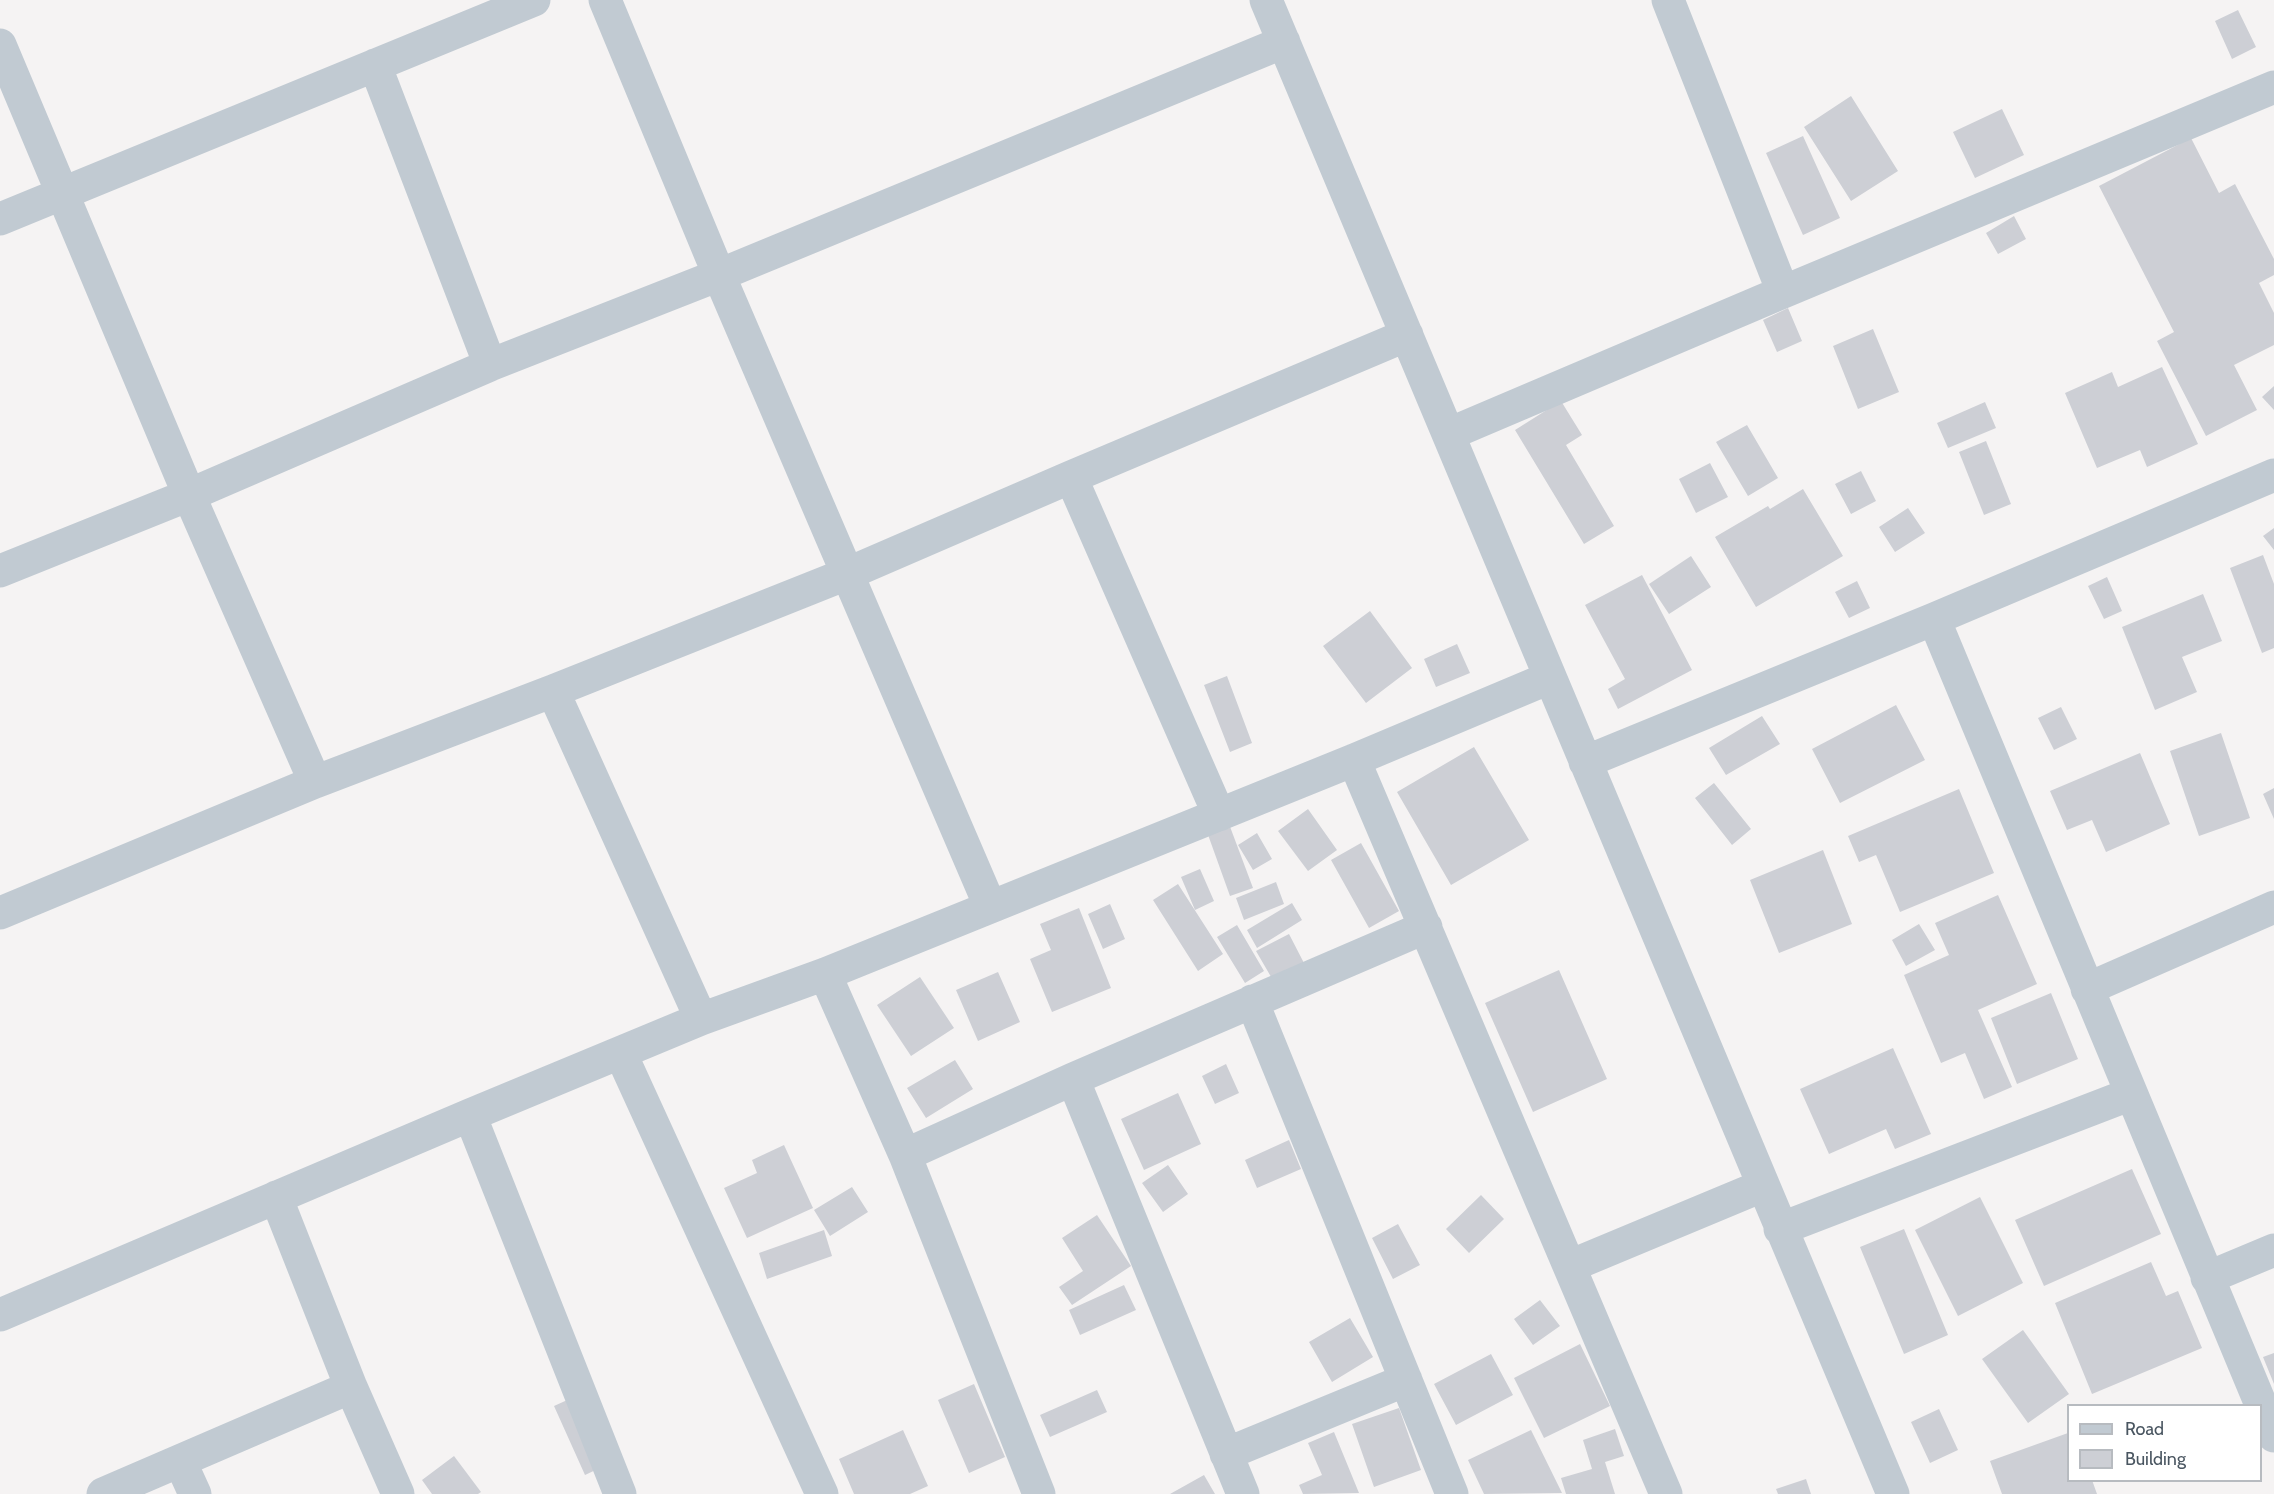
<!DOCTYPE html>
<style>
body{margin:0}
#map{position:relative;width:2274px;height:1494px;overflow:hidden;background:#f5f3f3;font-family:Cabin,sans-serif}
canvas{display:block}
.legend{position:absolute;left:2067px;top:1404px;width:195px;height:78px;box-sizing:border-box;background:#fff;border:2px solid #b7bbc0;margin:0;padding:8px 10px;list-style:none;font-size:18px;color:#4a5661}
.legend li{display:flex;align-items:center;gap:12px;height:30px}
.legend b{width:30px;border:2px solid #b7bbc0}
</style>
<div id="map">
<canvas width="2274" height="1494"></canvas>
<ul class="legend">
<li><b style="height:8px;background:#c1cad2"></b>Road</li>
<li><b style="height:16px;background:#cdcfd5"></b>Building</li>
</ul>
</div>
<script>
const ctx = document.querySelector('canvas').getContext('2d');
ctx.lineJoin = 'round';
function fill(path, color) {
  ctx.fillStyle = color;
  ctx.fill(path, 'evenodd');
}
function shape(rows) {
  const path = new Path2D();
  for (const r of rows) {
    path.moveTo(r[0], r[1]);
    for (let i = 2; i < r.length; i += 2) path.lineTo(r[i], r[i + 1]);
  }
  return path;
}
function trace(path, color, width, dash) {
  ctx.strokeStyle = color;
  ctx.lineWidth = width;
  ctx.lineCap = dash ? 'butt' : 'round';
  ctx.setLineDash(dash || []);
  ctx.stroke(path);
}
fill(shape([
 [2238,10,2256,47,2232,59,2215,21],
 [1851,96,1898,171,1851,201,1804,127],
 [2002,109,2024,155,1975,178,1953,132],
 [1803,136,1840,218,1803,235,1766,153],
 [2191,138,2219,193,2235,184,2274,259,2274,275,2259,283,2274,313,2274,345,2234,365,2257,410,2206,436,2157,341,2174,332,2099,186],
 [2014,216,2026,239,1998,254,1986,233],
 [1788,308,1802,341,1777,352,1763,320],
 [1873,329,1899,392,1858,409,1833,346],
 [2162,367,2198,444,2147,467,2140,450,2097,468,2065,393,2112,372,2118,387],
 [2274,386,2274,410,2262,397],
 [1561,401,1582,435,1566,445,1614,526,1584,544,1515,430],
 [1985,402,1996,428,1948,448,1937,423],
 [1747,425,1778,478,1748,496,1716,442],
 [1986,441,2011,504,1984,515,1959,452],
 [1710,463,1728,497,1696,513,1679,479],
 [1861,471,1876,501,1851,514,1835,484],
 [1803,489,1843,556,1756,607,1715,537,1768,506,1770,509],
 [1908,508,1925,533,1895,552,1879,527],
 [2274,528,2274,550,2263,536],
 [2263,555,2274,584,2274,648,2262,653,2230,568],
 [1691,556,1711,587,1669,614,1649,584],
 [1642,575,1692,670,1618,709,1608,689,1625,679,1585,605],
 [2107,577,2122,611,2104,619,2088,586],
 [1857,581,1870,608,1849,618,1835,592],
 [2203,594,2222,641,2182,657,2197,692,2155,710,2122,627],
 [1370,611,1412,668,1366,703,1323,646],
 [1457,644,1470,673,1436,687,1424,659],
 [1227,676,1252,743,1230,752,1204,685],
 [1896,705,1925,760,1840,803,1812,749],
 [2061,707,2077,739,2054,750,2038,718],
 [1762,716,1780,744,1726,775,1709,748],
 [2221,733,2250,818,2199,836,2170,751],
 [1474,747,1529,840,1451,885,1397,792],
 [2140,753,2170,824,2106,852,2092,820,2067,830,2050,791],
 [1714,783,1751,829,1732,845,1695,798],
 [2274,788,2274,819,2263,794],
 [1959,789,1994,873,1900,912,1876,855,1859,862,1848,836],
 [1308,809,1337,850,1308,871,1278,831],
 [1229,824,1253,888,1230,896,1207,832],
 [1257,833,1272,859,1253,870,1238,845],
 [1361,843,1399,911,1369,928,1331,860],
 [1823,850,1852,924,1779,953,1750,880],
 [1200,869,1214,901,1195,910,1181,877],
 [1276,882,1284,904,1244,920,1236,898],
 [1178,884,1223,954,1198,971,1153,900],
 [1998,895,2037,984,1978,1010,2012,1087,1984,1099,1965,1053,1941,1063,1904,975,1949,955,1935,923],
 [1292,903,1302,920,1257,948,1247,930],
 [1110,904,1125,939,1103,949,1088,914],
 [1079,908,1111,988,1052,1012,1030,959,1051,950,1040,924],
 [1919,924,1935,950,1906,966,1892,940],
 [1237,925,1264,971,1245,983,1217,937],
 [1289,934,1305,965,1274,982,1256,951],
 [1559,970,1607,1079,1533,1112,1485,1003],
 [998,972,1020,1022,978,1041,956,990],
 [920,977,954,1028,911,1056,877,1005],
 [2051,993,2078,1059,2017,1084,1991,1018],
 [1893,1048,1931,1134,1895,1149,1886,1129,1829,1154,1800,1089],
 [955,1060,973,1089,926,1118,907,1088],
 [1226,1064,1239,1093,1215,1104,1202,1076],
 [1178,1093,1201,1144,1144,1170,1121,1119],
 [1289,1140,1301,1169,1257,1188,1245,1160],
 [784,1145,813,1208,747,1238,724,1188,757,1173,752,1160],
 [1168,1165,1188,1194,1163,1212,1142,1183],
 [2132,1169,2161,1234,2044,1286,2015,1220],
 [852,1187,868,1212,830,1236,814,1210],
 [1481,1195,1504,1219,1469,1253,1446,1229],
 [1980,1197,2023,1283,1958,1316,1915,1230],
 [1097,1215,1131,1266,1072,1305,1059,1287,1083,1271,1062,1238],
 [1398,1224,1420,1265,1393,1279,1372,1238],
 [1904,1229,1948,1335,1904,1354,1860,1247],
 [824,1230,832,1256,767,1279,759,1253],
 [2151,1262,2166,1296,2178,1291,2202,1348,2092,1394,2055,1303],
 [1124,1285,1136,1310,1080,1335,1069,1310],
 [1540,1300,1560,1326,1533,1345,1514,1319],
 [1350,1318,1373,1357,1332,1382,1309,1342],
 [2023,1330,2069,1394,2028,1423,1982,1359],
 [1580,1344,1610,1406,1544,1438,1514,1378],
 [2274,1353,2274,1384,2263,1357],
 [1491,1354,1513,1395,1456,1425,1434,1384],
 [974,1384,1005,1457,969,1473,938,1400],
 [1097,1390,1107,1412,1050,1437,1040,1415],
 [585,1392,617,1460,585,1475,554,1406],
 [1399,1408,1421,1470,1374,1487,1352,1424],
 [1939,1409,1958,1450,1930,1463,1911,1422],
 [1615,1429,1624,1456,1605,1462,1615,1494,1566,1494,1561,1478,1592,1469,1583,1440],
 [903,1430,928,1486,910,1494,854,1494,839,1459],
 [1531,1430,1562,1493,1484,1494,1468,1460],
 [1334,1432,1359,1493,1303,1494,1299,1485,1322,1475,1308,1443],
 [2068,1433,2068,1480,2092,1480,2097,1494,2002,1494,1990,1461],
 [454,1456,481,1492,478,1494,432,1494,422,1480],
 [1204,1475,1215,1494,1170,1494],
 [1806,1479,1811,1494,1778,1494,1776,1489]
]), '#cdcfd5');
trace(shape([
 [605,0,719,275,990,906],
 [1266,0,1893,1494],
 [1668,0,1783,292],
 [0,45,189,495,315,782],
 [375,65,490,365],
 [0,219,534,0],
 [1449,434,1783,292,2274,87],
 [1071,477,1219,815],
 [0,571,189,495,490,365,719,275,1284,42],
 [1934,619,2274,1436],
 [553,691,701,1019],
 [1354,760,1666,1494],
 [1585,762,1934,619,2274,475],
 [0,913,315,782,553,691,849,573,1071,477,1407,335],
 [825,974,905,1155,1039,1494],
 [2087,989,2274,907],
 [1252,1001,1452,1494],
 [621,1054,822,1494],
 [1073,1079,1243,1494],
 [470,1115,620,1494],
 [905,1155,1073,1079,1426,927],
 [276,1197,351,1387,398,1494],
 [1780,1229,2131,1094],
 [1570,1266,1762,1186],
 [2207,1278,2274,1250],
 [0,1315,470,1115,701,1019,825,974,1354,760,1549,678],
 [1226,1454,1406,1380],
 [180,1461,195,1494],
 [103,1494,351,1387]
]), '#c1cad2', 33);
</script>
